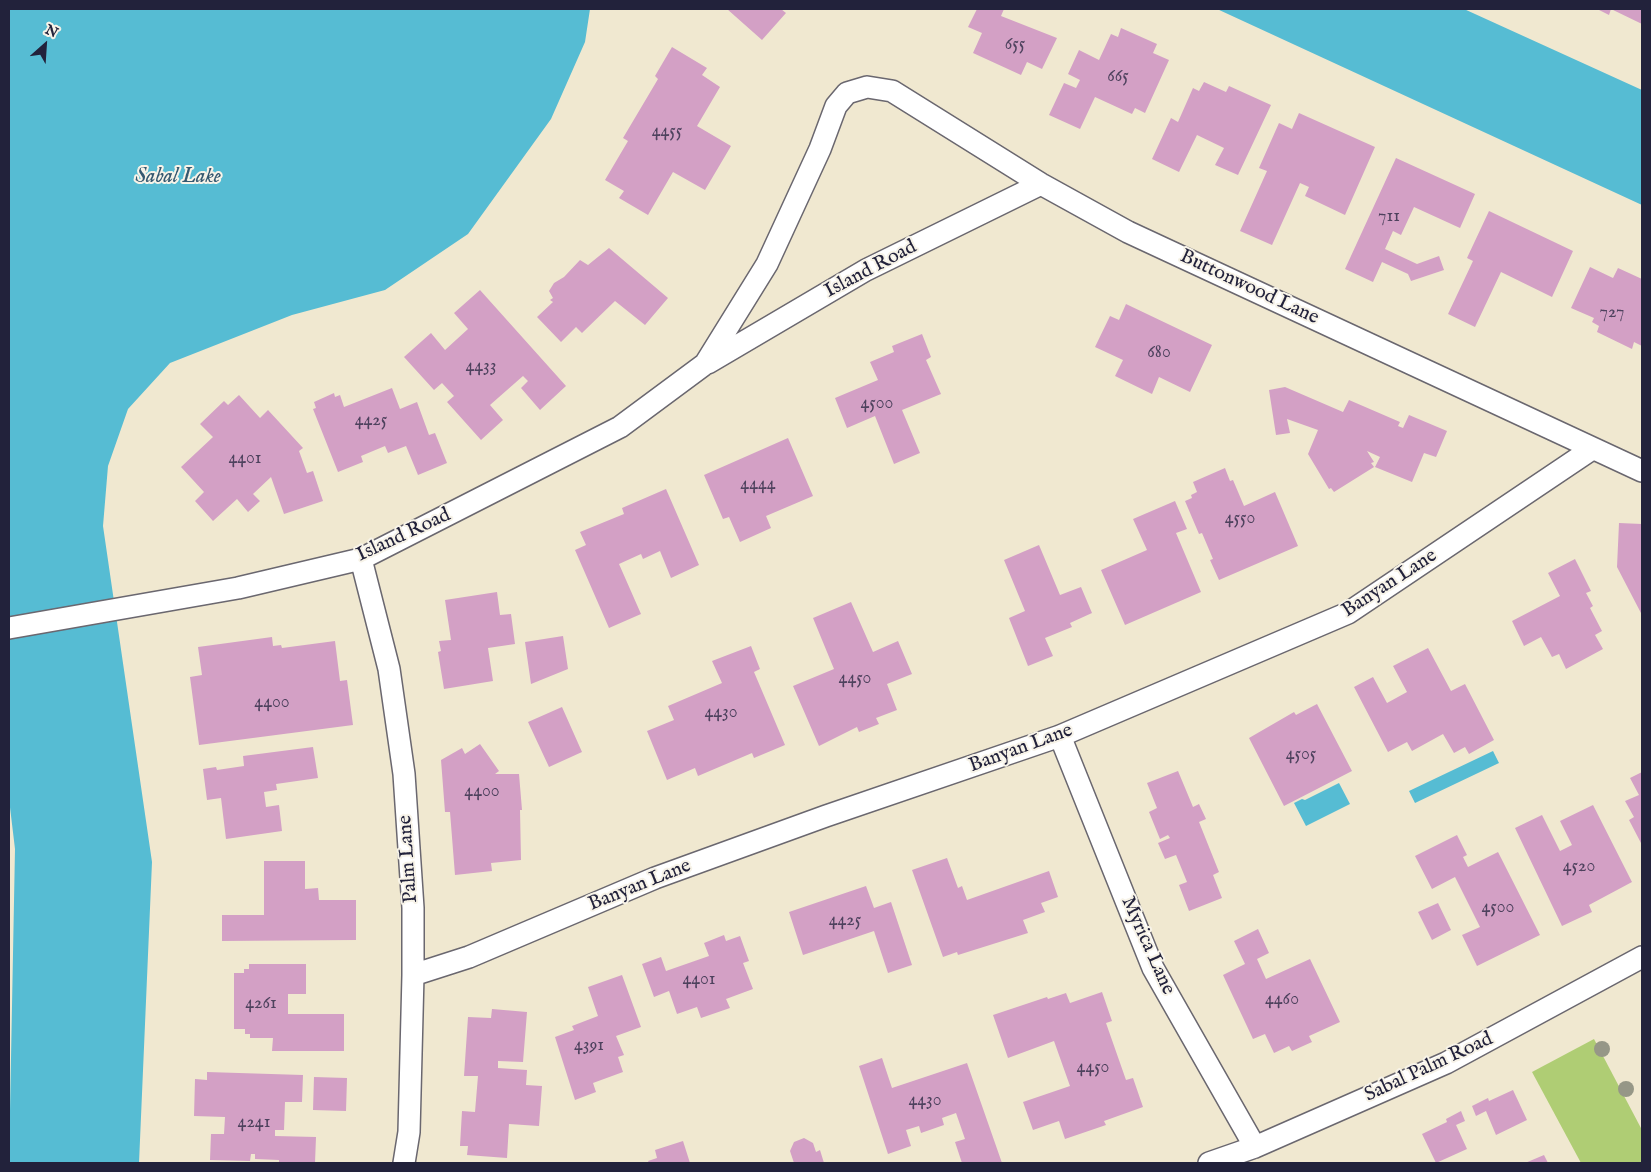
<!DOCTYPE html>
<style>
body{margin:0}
#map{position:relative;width:1651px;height:1172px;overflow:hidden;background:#f0e8d0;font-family:"IM FELL English",serif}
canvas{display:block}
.frame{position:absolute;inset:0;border:10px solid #22223b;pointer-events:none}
.north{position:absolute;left:20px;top:20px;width:50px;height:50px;-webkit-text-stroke:4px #f7f3e8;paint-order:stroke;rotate:26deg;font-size:14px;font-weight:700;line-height:20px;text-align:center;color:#22223b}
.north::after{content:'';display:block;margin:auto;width:18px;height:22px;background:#22223b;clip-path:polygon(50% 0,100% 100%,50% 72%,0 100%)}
</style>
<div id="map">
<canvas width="1651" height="1172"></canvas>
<div class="frame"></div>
<div class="north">N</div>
</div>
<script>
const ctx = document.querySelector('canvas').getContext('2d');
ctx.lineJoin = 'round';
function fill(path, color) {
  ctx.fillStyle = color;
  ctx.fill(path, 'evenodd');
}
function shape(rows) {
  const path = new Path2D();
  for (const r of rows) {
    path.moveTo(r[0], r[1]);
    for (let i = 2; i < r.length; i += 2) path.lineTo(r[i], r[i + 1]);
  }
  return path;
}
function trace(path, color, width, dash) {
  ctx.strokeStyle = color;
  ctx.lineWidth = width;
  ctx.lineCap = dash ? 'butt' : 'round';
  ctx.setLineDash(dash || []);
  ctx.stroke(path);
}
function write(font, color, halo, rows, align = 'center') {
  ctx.font = font + ' "IM FELL English",serif';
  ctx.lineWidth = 4;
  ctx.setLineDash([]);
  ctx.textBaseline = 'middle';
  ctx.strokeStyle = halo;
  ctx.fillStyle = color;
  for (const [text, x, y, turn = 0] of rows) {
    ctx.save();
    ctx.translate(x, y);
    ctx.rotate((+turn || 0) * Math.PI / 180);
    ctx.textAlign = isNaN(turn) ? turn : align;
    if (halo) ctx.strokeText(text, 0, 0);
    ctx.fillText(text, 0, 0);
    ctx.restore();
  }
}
fill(shape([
 [1594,1039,1642,1130,1642,1163,1581,1163,1532,1072]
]), '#afcd74');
fill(shape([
 [9,9,590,9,585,42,551,119,468,234,385,290,292,315,170,363,128,409,108,466,103,526,152,862,139,1163,9,1163,15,849,9,799],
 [1217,9,1464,9,1642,90,1642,205],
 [1493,751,1499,763,1415,803,1409,791],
 [1339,783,1350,804,1306,826,1294,803,1302,799,1305,800]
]), '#56bcd3');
fill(shape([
 [727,9,781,9,786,13,762,40],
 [977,9,1004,9,1001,16,1057,38,1042,69,1027,62,1021,75,973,53,982,33,968,27],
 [1597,9,1642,9,1642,24,1611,9,1609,15],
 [1121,28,1157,44,1153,53,1169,60,1145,113,1135,108,1132,114,1095,97,1080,129,1049,115,1064,83,1076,88,1080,80,1068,74,1079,50,1099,60,1111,34,1118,37],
 [672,47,707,68,702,75,720,87,697,126,731,146,705,190,673,172,648,215,619,198,624,191,605,180,628,141,623,138,658,79,655,76],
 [1204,82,1226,92,1229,86,1271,105,1238,175,1215,165,1224,148,1197,135,1179,172,1152,159,1171,118,1178,122,1193,88,1199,91],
 [1299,113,1375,147,1345,215,1305,196,1309,187,1300,183,1272,245,1240,231,1267,171,1259,168,1279,123,1292,129],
 [1396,158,1475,194,1460,228,1414,207,1401,235,1393,231,1385,249,1417,264,1439,256,1444,270,1411,281,1408,274,1382,262,1373,282,1345,269],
 [1489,211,1573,251,1552,297,1501,272,1475,327,1448,314,1473,261,1467,258],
 [609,248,668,298,645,325,615,301,582,333,576,327,561,342,537,317,553,302,550,300,553,298,549,291,554,283,564,277,580,260,588,265],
 [1590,267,1613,278,1618,268,1642,279,1642,346,1634,342,1632,349,1597,332,1599,326,1592,322,1594,318,1571,308],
 [480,290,566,386,540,410,521,388,528,381,523,376,490,405,503,420,481,440,447,402,454,396,442,383,434,390,404,357,431,333,445,350,468,329,454,313],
 [1126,304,1212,345,1190,392,1159,377,1152,394,1115,376,1123,360,1095,347,1110,316,1119,320],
 [922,334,931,357,926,360,941,394,902,410,920,453,894,464,875,416,847,428,835,398,878,380,870,362,894,352,892,346],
 [1285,387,1343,412,1349,400,1400,422,1398,426,1403,428,1409,415,1447,431,1436,457,1424,453,1412,482,1375,467,1380,457,1367,451,1374,462,1371,463,1374,467,1334,492,1331,488,1329,489,1308,454,1318,430,1287,419,1290,433,1276,435,1269,390],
 [392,388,400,409,417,402,429,435,435,433,447,463,418,475,406,446,388,453,385,446,361,456,363,462,338,472,313,409,316,408,314,402,334,393,335,397,340,395,344,407],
 [239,395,260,418,268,410,303,448,299,451,307,473,313,471,323,501,284,514,271,477,253,494,260,501,248,512,237,499,213,521,195,501,204,492,181,467,213,437,200,424,224,401,228,405],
 [788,438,813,496,766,516,771,528,740,542,729,517,723,519,704,475],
 [1225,468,1230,481,1233,480,1244,506,1275,492,1298,546,1219,580,1210,560,1213,559,1202,533,1199,534,1185,501,1192,498,1191,495,1197,492,1193,482],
 [666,489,699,565,671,578,660,551,643,559,641,554,619,564,641,614,609,628,575,550,586,545,580,532,624,514,622,508],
 [1175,501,1187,529,1176,533,1201,592,1125,625,1101,570,1147,550,1133,519],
 [1619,523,1642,524,1642,615,1617,567],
 [1039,545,1060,595,1081,587,1092,613,1070,623,1072,627,1045,638,1053,656,1028,666,1009,618,1025,611,1004,560],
 [1575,559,1591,591,1586,593,1593,606,1590,608,1602,631,1595,635,1603,649,1566,669,1559,654,1552,657,1541,637,1524,646,1512,621,1560,596,1548,573],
 [497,592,500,615,511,614,515,644,488,648,493,681,444,689,438,652,441,651,439,641,451,640,445,600],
 [851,602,873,652,898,641,912,674,887,684,897,710,876,718,879,724,859,732,857,727,819,746,793,686,834,669,813,618],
 [563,636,568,669,531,684,525,642],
 [272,637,273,646,281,645,282,648,335,641,340,681,347,680,353,725,199,745,190,677,202,675,198,647],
 [751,646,760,669,754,672,785,745,754,758,752,753,698,776,695,768,667,780,647,731,674,720,668,706,722,683,712,661],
 [1428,648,1451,691,1465,684,1494,740,1469,754,1465,747,1454,753,1443,734,1412,751,1407,742,1388,752,1354,687,1373,677,1387,703,1407,692,1393,666],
 [1317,704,1352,771,1284,806,1249,738,1294,712,1296,715],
 [562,707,582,752,549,767,528,722],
 [480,744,499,771,495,774,519,774,522,810,520,810,521,860,491,863,492,871,455,875,450,812,445,812,441,760,462,748,465,754],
 [313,747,318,778,276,784,277,790,264,792,266,807,279,805,282,831,226,839,221,798,207,800,203,769,216,767,217,770,244,766,243,756],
 [1178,771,1193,807,1199,804,1206,819,1199,822,1219,872,1213,875,1222,898,1189,911,1179,885,1187,882,1176,855,1165,859,1158,843,1170,838,1168,835,1160,839,1149,812,1157,808,1147,783],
 [1642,772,1642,845,1629,820,1634,817,1625,801,1639,795,1630,778],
 [1593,805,1632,882,1589,905,1592,912,1562,926,1515,828,1542,815,1560,851,1572,845,1560,821],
 [1457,835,1467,855,1463,857,1468,867,1498,852,1540,935,1477,966,1462,935,1480,927,1455,877,1432,889,1415,856],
 [947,858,958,888,962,886,967,900,1049,871,1058,897,1041,903,1045,912,1023,920,1028,933,958,955,957,952,943,957,912,870],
 [264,861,305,861,305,889,318,888,319,900,356,900,356,940,222,941,222,915,264,915],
 [866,886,874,908,891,902,912,965,888,973,874,931,803,955,789,912],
 [1438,903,1451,930,1432,940,1418,912],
 [1258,929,1269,953,1257,959,1266,979,1310,959,1340,1022,1309,1036,1312,1042,1292,1051,1289,1046,1274,1053,1265,1034,1253,1039,1223,975,1245,964,1234,941],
 [724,935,726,941,740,936,749,961,743,963,753,989,726,999,730,1008,701,1018,697,1007,677,1014,669,991,654,997,642,964,661,957,666,971,709,956,704,943],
 [249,964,306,964,306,994,288,994,288,1014,344,1014,344,1051,272,1051,273,1038,250,1038,250,1034,245,1034,245,1029,234,1029,234,973,244,973,244,969,249,969],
 [622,975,641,1027,616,1036,624,1055,618,1057,623,1072,593,1083,596,1092,575,1100,555,1037,574,1030,572,1026,598,1016,588,987],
 [1102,992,1112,1021,1106,1023,1126,1080,1133,1078,1143,1107,1104,1121,1106,1125,1065,1139,1059,1121,1033,1130,1023,1102,1070,1086,1054,1041,1008,1058,993,1015,1047,997,1048,999,1066,993,1070,1003],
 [492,1009,527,1012,523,1062,498,1061,498,1068,527,1070,526,1085,542,1086,539,1126,509,1124,507,1158,467,1155,468,1146,460,1146,462,1111,475,1112,478,1076,464,1076,468,1017,491,1018],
 [882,1058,892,1088,967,1063,1002,1163,962,1163,955,1142,965,1139,956,1113,942,1118,944,1125,921,1133,919,1126,906,1130,911,1146,888,1154,859,1066],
 [207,1072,303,1075,302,1102,285,1102,284,1130,275,1130,275,1136,316,1137,315,1163,279,1163,279,1160,255,1159,255,1154,251,1154,250,1161,210,1160,211,1134,224,1134,225,1117,194,1116,195,1079,207,1080],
 [314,1077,347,1078,346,1111,313,1110],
 [1513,1090,1527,1120,1496,1135,1486,1111,1476,1116,1472,1106,1488,1098,1489,1101],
 [1461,1111,1465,1121,1456,1125,1467,1149,1436,1163,1422,1134,1447,1122,1446,1119],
 [804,1138,813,1143,816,1152,820,1150,824,1163,794,1163,790,1151,794,1142],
 [683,1141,690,1163,649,1163,648,1161,657,1158,655,1150],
 [1544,1155,1548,1163,1525,1163]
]), '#d3a0c5');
const minor = shape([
 [708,363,866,270,1041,184],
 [361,559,389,669,404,774,413,908,413,975,409,1132,404,1163],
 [9,628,238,588,361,559,620,427,705,364,767,264,820,149,836,106,847,93,867,87,892,91,1041,184,1128,232,1642,471],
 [1060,736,1153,968,1255,1147],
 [413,975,469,957,655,878,826,816,1060,736,1348,613,1592,449],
 [1209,1163,1255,1147,1446,1063,1642,957]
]);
trace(minor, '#6a676f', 24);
trace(minor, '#fff', 21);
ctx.fillStyle = '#969787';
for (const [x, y] of [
 [1602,1049],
 [1626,1089]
]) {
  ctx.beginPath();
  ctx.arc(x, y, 8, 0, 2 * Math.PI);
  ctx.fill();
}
write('18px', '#4e425e', null, [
 ["655",1015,45],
 ["665",1118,77],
 ["4455",667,132],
 ["711",1389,217],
 ["727",1612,313],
 ["680",1159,353],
 ["4433",481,367],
 ["4500",877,404],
 ["4425",371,421],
 ["4401",245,459],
 ["4444",758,485],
 ["4550",1240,519],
 ["4450",855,679],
 ["4400",272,703],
 ["4430",721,713],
 ["4505",1301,755],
 ["4400",482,792],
 ["4520",1579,867],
 ["4500",1498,908],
 ["4425",845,921],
 ["4401",699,980],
 ["4460",1282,1000],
 ["4261",261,1004],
 ["4391",589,1046],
 ["4450",1093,1068],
 ["4430",925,1101],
 ["4241",254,1123]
]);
write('20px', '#22223b', '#f7f3e8', [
 ["Island Road",871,270,-28],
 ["Buttonwood Lane",1249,288,25],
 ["Island Road",404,536,-25],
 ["Banyan Lane",1390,584,-33],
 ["Banyan Lane",1021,749,-20],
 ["Palm Lane",409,859,-94],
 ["Banyan Lane",640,886,-22],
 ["Myrica Lane",1147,946,66],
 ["Sabal Palm Road",1429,1068,-25]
]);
write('italic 21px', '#345870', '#f7f3e8', [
 ["Sabal Lake",178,178]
]);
</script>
